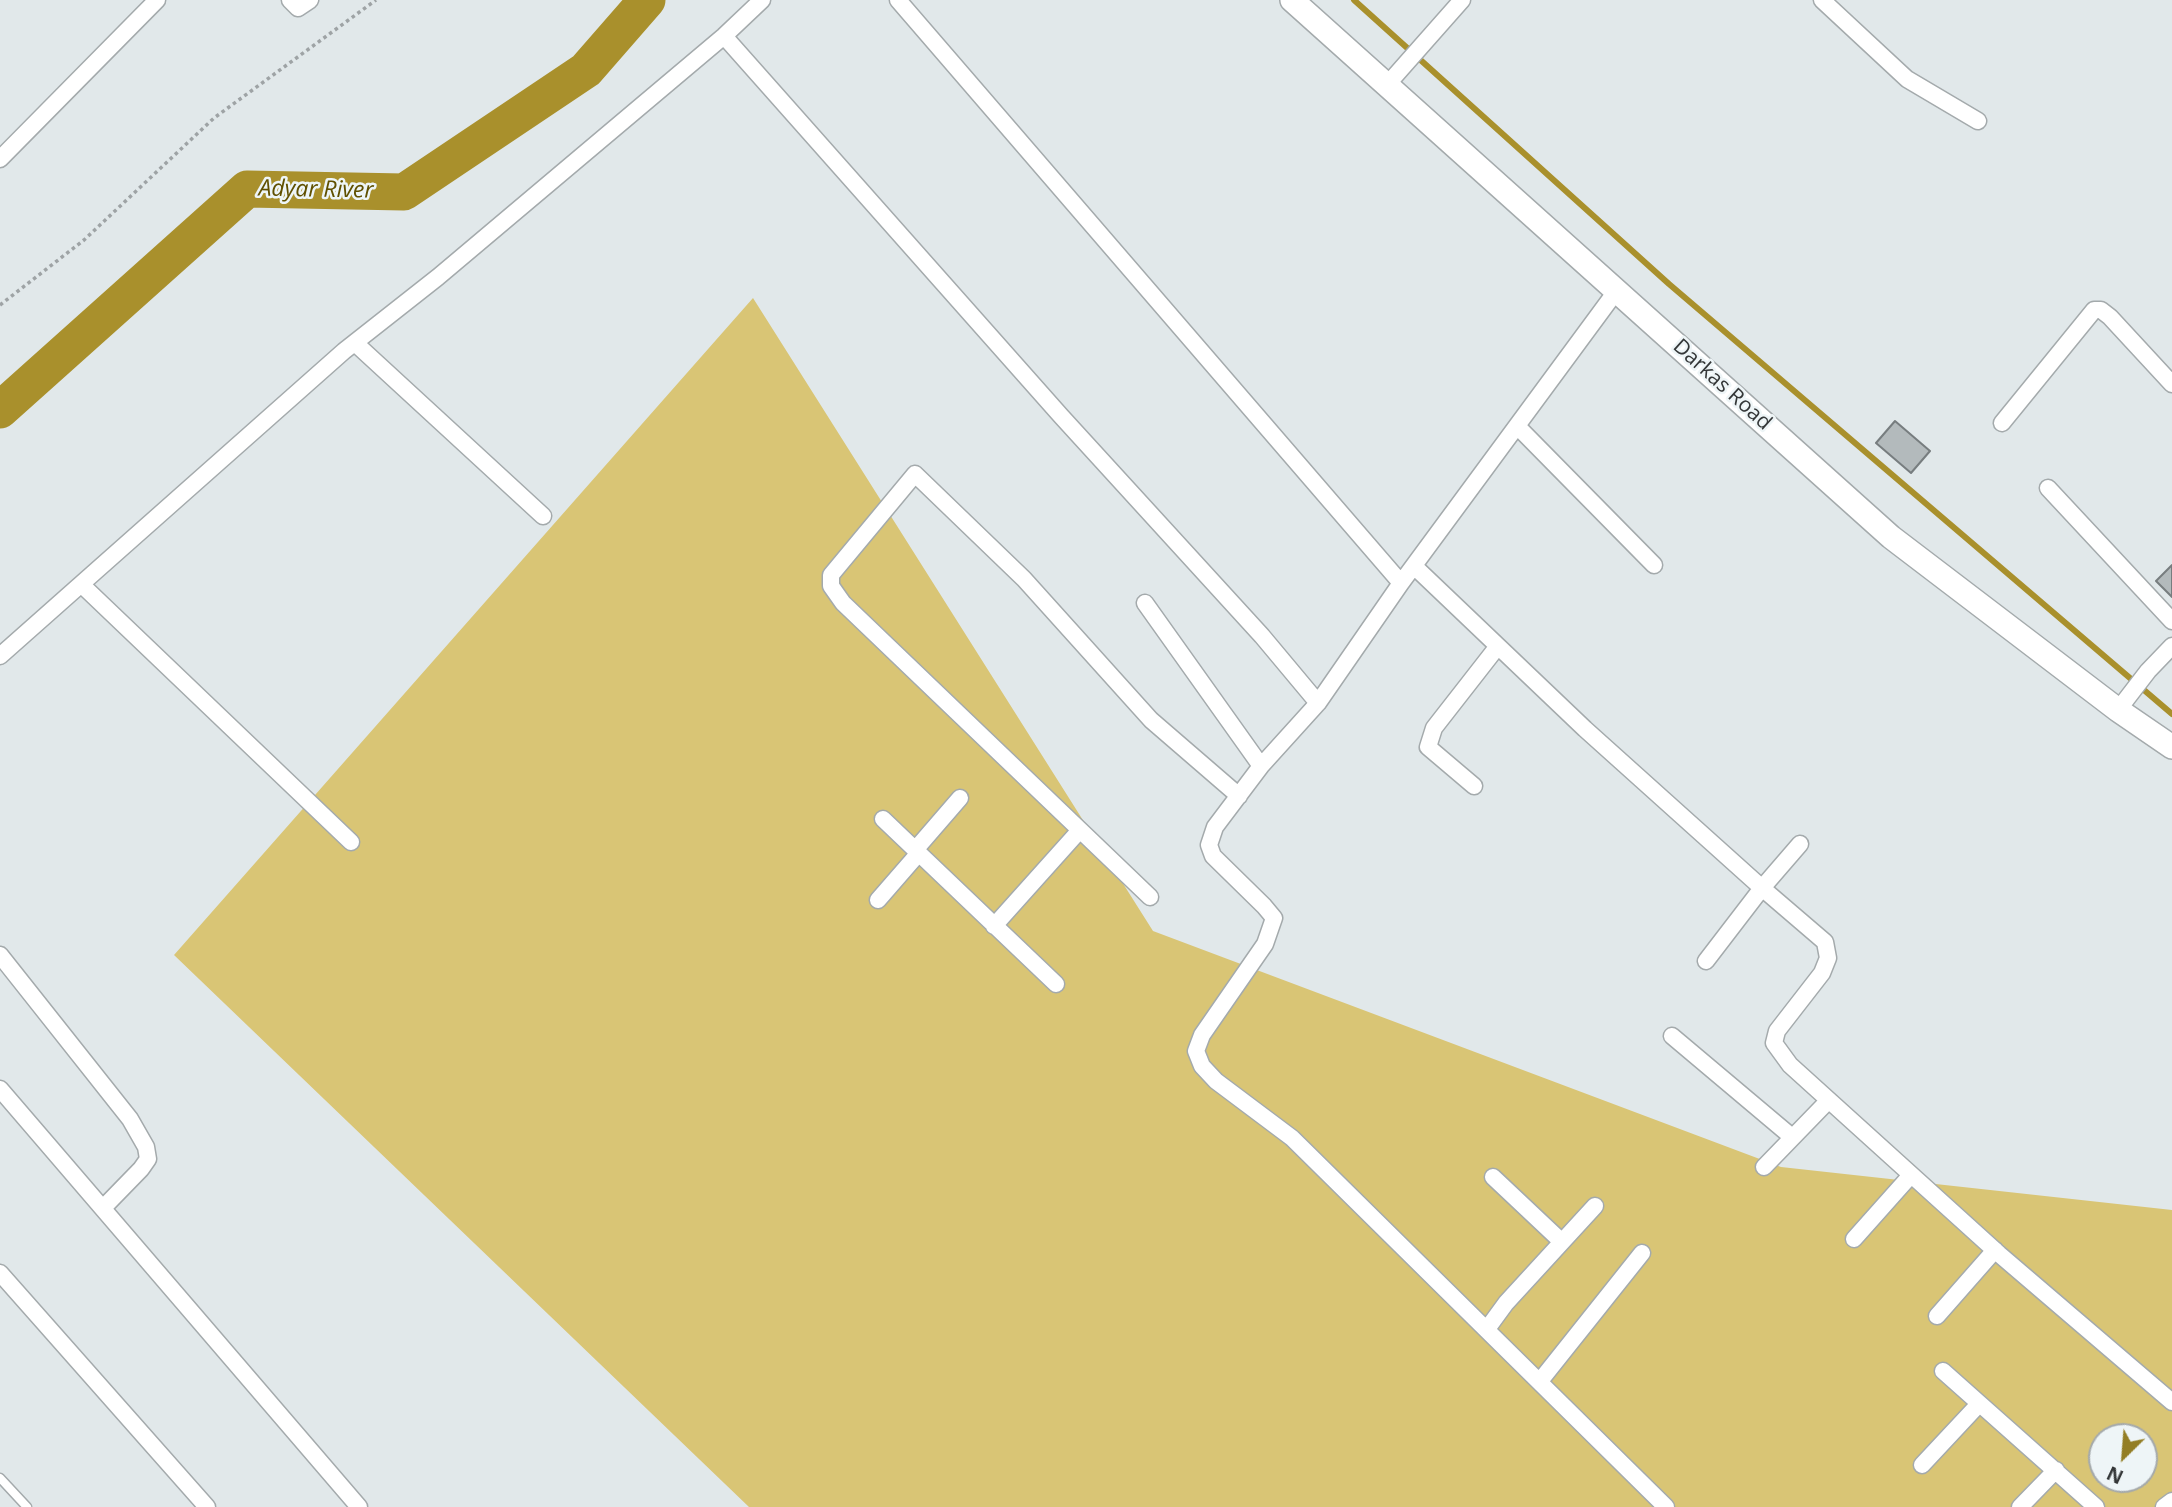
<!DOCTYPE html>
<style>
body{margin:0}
#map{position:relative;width:2172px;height:1507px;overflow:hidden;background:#e1e8ea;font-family:"Open Sans",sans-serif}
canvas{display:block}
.north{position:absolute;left:2088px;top:1423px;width:70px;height:70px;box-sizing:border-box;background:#eef5f7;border:2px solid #a4a9ab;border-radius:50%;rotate:205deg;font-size:19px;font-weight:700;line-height:28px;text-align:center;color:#343738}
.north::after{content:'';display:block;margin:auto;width:24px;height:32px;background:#937e25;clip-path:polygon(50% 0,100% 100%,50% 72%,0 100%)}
</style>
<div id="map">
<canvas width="2172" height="1507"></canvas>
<div class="north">N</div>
</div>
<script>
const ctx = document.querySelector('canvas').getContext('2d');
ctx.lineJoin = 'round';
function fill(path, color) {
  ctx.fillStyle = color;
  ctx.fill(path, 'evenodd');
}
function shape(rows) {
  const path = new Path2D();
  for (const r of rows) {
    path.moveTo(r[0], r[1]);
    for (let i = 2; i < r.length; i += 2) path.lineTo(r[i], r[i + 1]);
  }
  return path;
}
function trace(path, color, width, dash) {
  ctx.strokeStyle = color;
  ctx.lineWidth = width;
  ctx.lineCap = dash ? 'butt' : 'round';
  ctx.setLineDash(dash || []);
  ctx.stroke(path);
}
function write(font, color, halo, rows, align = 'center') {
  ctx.font = font + ' "Open Sans",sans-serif';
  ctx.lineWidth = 5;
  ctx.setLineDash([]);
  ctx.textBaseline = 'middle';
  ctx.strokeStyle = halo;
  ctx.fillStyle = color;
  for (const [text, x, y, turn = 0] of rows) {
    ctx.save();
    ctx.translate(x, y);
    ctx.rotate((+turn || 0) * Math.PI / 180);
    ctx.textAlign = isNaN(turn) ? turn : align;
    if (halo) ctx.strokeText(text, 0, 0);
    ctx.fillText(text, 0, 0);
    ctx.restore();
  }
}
fill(shape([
 [753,298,1153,931,1781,1167,2172,1210,2172,1507,749,1507,174,955],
 [2102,1437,2144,1437,2144,1479,2102,1479]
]), '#d9c575');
trace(shape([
 [1354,0,1669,284,2172,714]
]), '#a9902c', 6);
trace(shape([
 [0,410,247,189,404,192,586,70,647,0]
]), '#a9902c', 37);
const building = shape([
 [1895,421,1930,451,1911,473,1876,443,1895,421],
 [2172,565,2172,597,2156,581,2172,565]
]);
fill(building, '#b3babc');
trace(building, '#777d7f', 2);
const service = shape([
 [0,1478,27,1507]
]);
const minor = shape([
 [290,0,298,8,310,0],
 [898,0,1401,583],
 [1822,0,1907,79,1978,121],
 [724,36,1061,416,1262,636,1318,703],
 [1386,86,1462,0],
 [0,159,157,0],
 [1617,290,1401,583,1318,703,1261,766,1215,827,1209,845,1213,856,1264,906,1274,918,1265,944,1202,1035,1196,1051,1202,1066,1216,1081,1292,1138,1666,1507],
 [355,343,543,516],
 [2002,423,2094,310,2101,310,2110,317,2172,384],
 [1517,426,1654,565],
 [2048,488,2172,621],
 [1415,567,1585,729,1762,888,1825,942,1828,958,1822,973,1777,1031,1774,1043,1790,1065,1999,1254,2172,1402],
 [82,585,351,842],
 [1145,603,1261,766],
 [0,656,344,351,438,277,724,36,762,0],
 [2118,710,2148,671,2172,646],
 [1474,786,1428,747,1434,728,1498,646],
 [883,819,1056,984],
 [915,850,960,798],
 [1150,897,843,603,831,586,831,575,915,474,1024,579,1151,720,1239,796],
 [878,900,918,854],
 [994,926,1080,830],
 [0,955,130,1119,146,1147,148,1159,141,1169,103,1208],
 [1706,961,1762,888,1800,844],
 [1672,1036,1792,1137],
 [0,1089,359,1507],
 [1764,1167,1828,1101],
 [1493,1177,1562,1242],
 [1854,1239,1911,1175],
 [0,1273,207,1507],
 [1937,1316,1995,1250],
 [1487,1329,1506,1303,1595,1206],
 [1943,1371,2096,1507],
 [1540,1381,1642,1253],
 [1922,1465,1979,1404],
 [2020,1507,2056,1470],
 [2164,1507,2172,1501]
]);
const secondary = shape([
 [1292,0,1891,537,2118,710,2172,747]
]);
trace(service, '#a4aaac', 11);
trace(minor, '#a4aaac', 19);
trace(secondary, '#a4aaac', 26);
trace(shape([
 [0,305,84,240,214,118,376,0]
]), '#9ea3a5', 3.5, [3.5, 3.5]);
trace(service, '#fff', 8);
trace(minor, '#fff', 16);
trace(secondary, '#fff', 23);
write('21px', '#343738', '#eef5f7', [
 ["Darkas Road",1722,385,42]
]);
write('italic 23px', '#605000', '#eef5f7', [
 ["Adyar River",316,190,1]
]);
</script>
